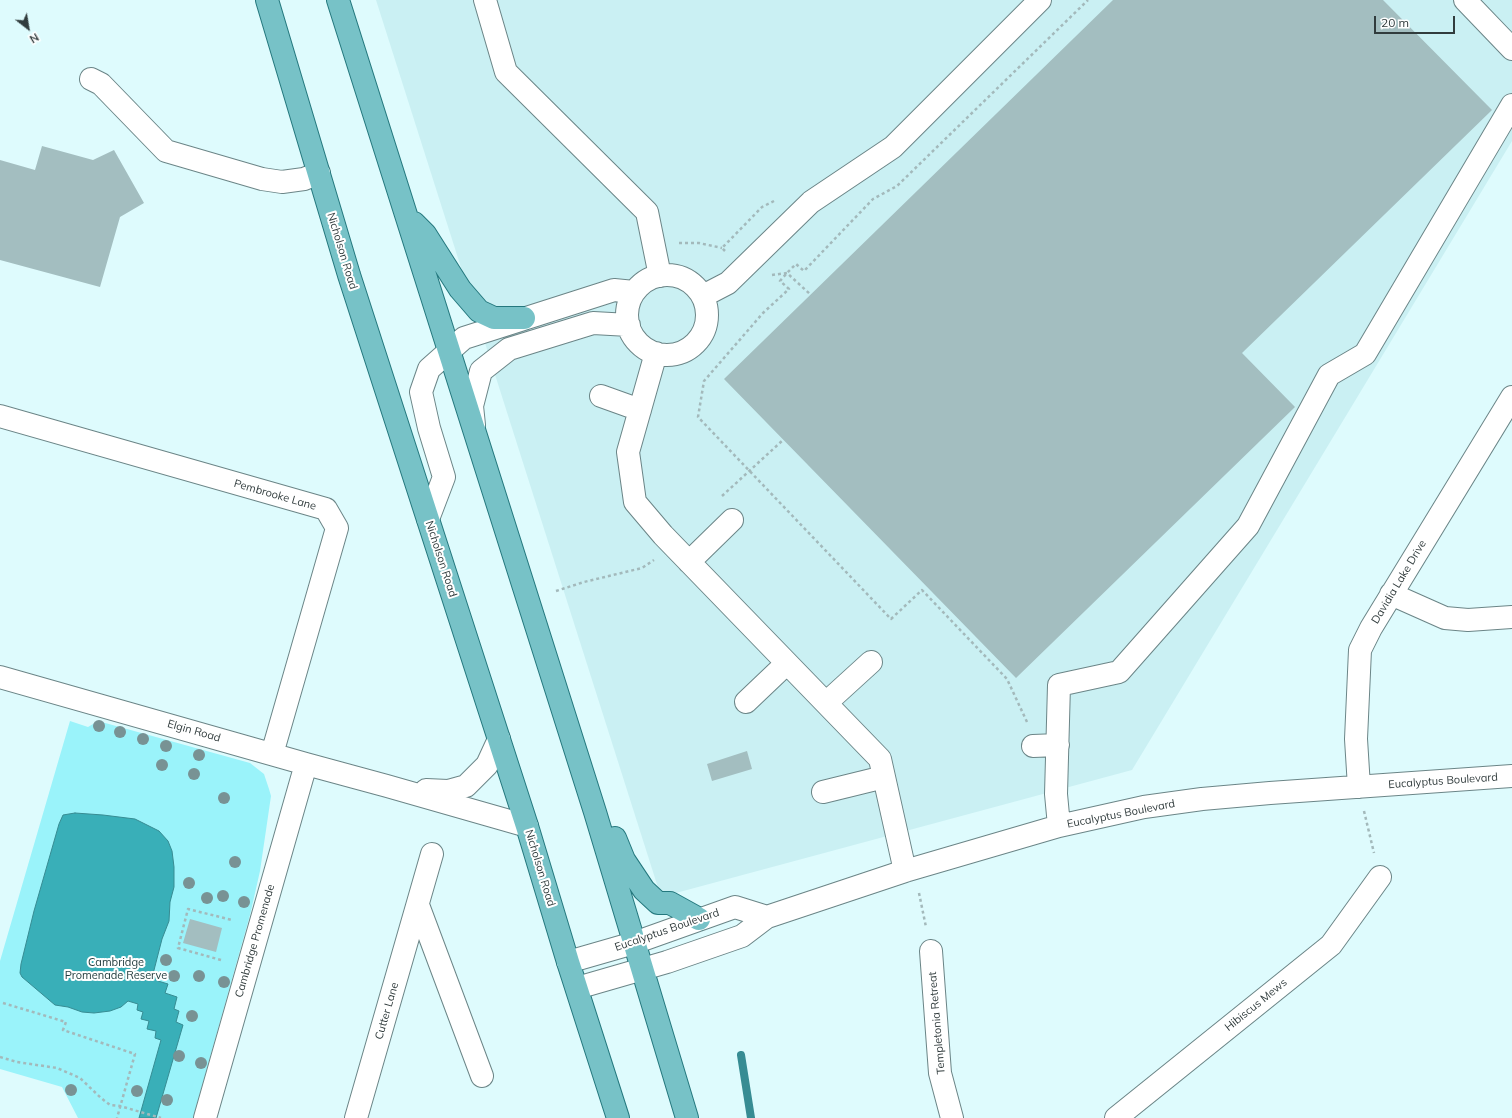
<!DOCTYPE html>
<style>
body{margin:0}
#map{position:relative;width:1512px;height:1118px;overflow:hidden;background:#defbfd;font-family:Mulish,sans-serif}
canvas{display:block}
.north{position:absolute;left:8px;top:8px;width:40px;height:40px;-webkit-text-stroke:3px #fff;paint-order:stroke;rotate:149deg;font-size:11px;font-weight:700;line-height:16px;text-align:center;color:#313c3d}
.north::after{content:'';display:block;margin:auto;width:14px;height:18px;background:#313c3d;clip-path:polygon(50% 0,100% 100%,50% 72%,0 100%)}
.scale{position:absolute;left:1374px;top:16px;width:81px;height:18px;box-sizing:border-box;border:2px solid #313c3d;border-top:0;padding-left:5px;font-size:12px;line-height:14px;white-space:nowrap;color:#313c3d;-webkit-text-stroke:3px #fff;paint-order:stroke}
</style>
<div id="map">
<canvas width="1512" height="1118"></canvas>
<div class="north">N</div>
<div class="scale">20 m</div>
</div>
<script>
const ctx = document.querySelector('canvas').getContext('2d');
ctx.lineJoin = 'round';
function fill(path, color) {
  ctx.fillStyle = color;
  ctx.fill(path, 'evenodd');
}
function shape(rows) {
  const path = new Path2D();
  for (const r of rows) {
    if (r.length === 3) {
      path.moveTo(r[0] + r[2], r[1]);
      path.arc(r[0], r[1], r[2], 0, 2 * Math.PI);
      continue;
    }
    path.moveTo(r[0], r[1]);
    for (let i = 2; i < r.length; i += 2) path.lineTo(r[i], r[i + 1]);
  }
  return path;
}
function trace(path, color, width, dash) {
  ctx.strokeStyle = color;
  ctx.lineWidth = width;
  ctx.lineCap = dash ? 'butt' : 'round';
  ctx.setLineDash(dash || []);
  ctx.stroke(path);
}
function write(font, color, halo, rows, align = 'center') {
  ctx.font = font + ' Mulish,sans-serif';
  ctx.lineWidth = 4;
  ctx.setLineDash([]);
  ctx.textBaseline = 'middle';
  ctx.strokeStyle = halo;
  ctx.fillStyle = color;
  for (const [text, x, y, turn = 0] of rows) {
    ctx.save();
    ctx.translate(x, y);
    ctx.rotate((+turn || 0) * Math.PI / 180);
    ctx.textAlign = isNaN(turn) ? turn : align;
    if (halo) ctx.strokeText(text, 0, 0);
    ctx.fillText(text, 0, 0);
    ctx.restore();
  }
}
fill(shape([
 [376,0,1512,0,1512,141,1132,770,661,897]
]), '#caf0f3');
fill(shape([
 [70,721,88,727,98,721,250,763,264,774,269,789,271,796,260,871,250,915,193,1118,78,1118,62,1087,0,1069,0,961]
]), '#9af3fa');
const water = shape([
 [75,813,103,815,135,819,159,831,168,841,172,851,174,867,174,887,170,902,169,921,162,939,153,974,160,976,158,981,168,984,165,993,177,997,174,1009,179,1011,176,1022,183,1025,156,1118,139,1118,161,1040,155,1038,156,1031,147,1029,149,1021,141,1019,143,1012,137,1010,138,1004,128,1001,121,1007,110,1011,94,1013,82,1012,68,1007,55,1005,22,977,20,973,21,964,34,911,59,824,63,815,75,813]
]);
fill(water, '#39afb8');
trace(water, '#378c93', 1);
trace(shape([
 [741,1055,751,1118]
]), '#378c93', 8);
fill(shape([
 [1113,0,1383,0,1492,110,1242,353,1295,407,1016,678,724,379],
 [42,146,93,160,114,150,144,203,120,217,100,287,0,260,0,160,35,170],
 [747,751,752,769,712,781,707,764],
 [190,919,222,928,216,952,183,943]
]), '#a3bec0');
const minor = shape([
 [485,0,506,72,647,212,660,276],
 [1465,0,1512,49],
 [91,79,101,84,166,151,262,179,282,182,304,179,319,173],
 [667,315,40],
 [703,296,728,283,811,202,893,147,1040,0],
 [656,353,628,452,635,502,663,535,880,759,905,871],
 [601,396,640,410],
 [0,416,326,509,337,528,272,754],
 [474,425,472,406,481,371,509,349,593,323,629,325],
 [428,519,444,477,429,428,421,392,429,369,464,338,614,290,634,292],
 [689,562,732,520],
 [1391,594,1445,618,1468,620,1512,617],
 [0,677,306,764,387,786,527,826],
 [746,702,787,663],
 [826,703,871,662],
 [1033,746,1058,745],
 [1359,787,1356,739,1360,650,1371,628,1512,397],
 [426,790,448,791,466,786,487,765,499,739],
 [823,792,884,777],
 [1059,826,1056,794,1059,685,1119,672,1248,526,1329,375,1365,354,1512,105],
 [418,905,482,1076],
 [931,951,940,1073,952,1118],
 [568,962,634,943,735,907,767,917],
 [577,988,667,962,742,936,767,917,905,871,1059,826,1144,807,1202,799,1270,793,1512,776],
 [205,1118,306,764],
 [356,1118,432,854],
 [1116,1118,1331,945,1380,877]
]);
const major = shape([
 [267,0,349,275,527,826,568,962,618,1118],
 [338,0,595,812,687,1118],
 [414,223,425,234,460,289,479,311,494,318,524,318],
 [615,838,624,860,644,890,658,903,670,903,699,919]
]);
trace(minor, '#6b8587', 24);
trace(major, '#24787e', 24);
trace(shape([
 [679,243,699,243,722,248],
 [725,251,722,248,762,207,774,201],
 [772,275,787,273,811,295],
 [722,496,783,440],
 [556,591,584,582,642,568,654,560],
 [1027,722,1007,679,922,590,891,619,698,417,704,381,763,313,789,289,780,281,787,273,796,264,804,271,873,199,897,186,1088,0],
 [1364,811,1374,853],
 [919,893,926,927],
 [221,960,178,948,188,909,232,920],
 [3,1003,66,1022,63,1030,135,1054,117,1118],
 [0,1057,17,1062,57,1068,80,1078,101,1098,110,1105,120,1106,161,1118]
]), '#a3b9bb', 2.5, [3, 3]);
trace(minor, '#fff', 22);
trace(major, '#77c2c7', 22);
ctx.fillStyle = '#789294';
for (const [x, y] of [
 [99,726],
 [120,732],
 [143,739],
 [166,746],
 [199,755],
 [162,765],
 [194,774],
 [224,798],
 [235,862],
 [189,883],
 [223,896],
 [207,898],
 [244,902],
 [166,960],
 [174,976],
 [199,976],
 [224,982],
 [192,1016],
 [179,1056],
 [201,1063],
 [71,1090],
 [137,1091],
 [167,1100]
]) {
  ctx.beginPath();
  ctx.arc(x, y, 6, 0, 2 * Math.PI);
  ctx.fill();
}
write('11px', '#313c3d', '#fff', [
 ["Nicholson Road",342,251,73],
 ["Pembrooke Lane",275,495,16],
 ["Nicholson Road",441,559,72],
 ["Davidia Lake Drive",1399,582,-59],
 ["Elgin Road",194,731,16],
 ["Eucalyptus Boulevard",1443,781,-4],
 ["Eucalyptus Boulevard",1121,814,-11],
 ["Nicholson Road",540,868,73],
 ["Eucalyptus Boulevard",667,930,-19],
 ["Cambridge Promenade",255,941,-74],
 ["Hibiscus Mews",1256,1005,-39],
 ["Cutter Lane",387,1011,-74],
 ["Templetonia Retreat",937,1023,-95]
]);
write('11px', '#243d3f', '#fff', [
 ["Cambridge",116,963],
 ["Promenade Reserve",116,976]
]);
</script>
